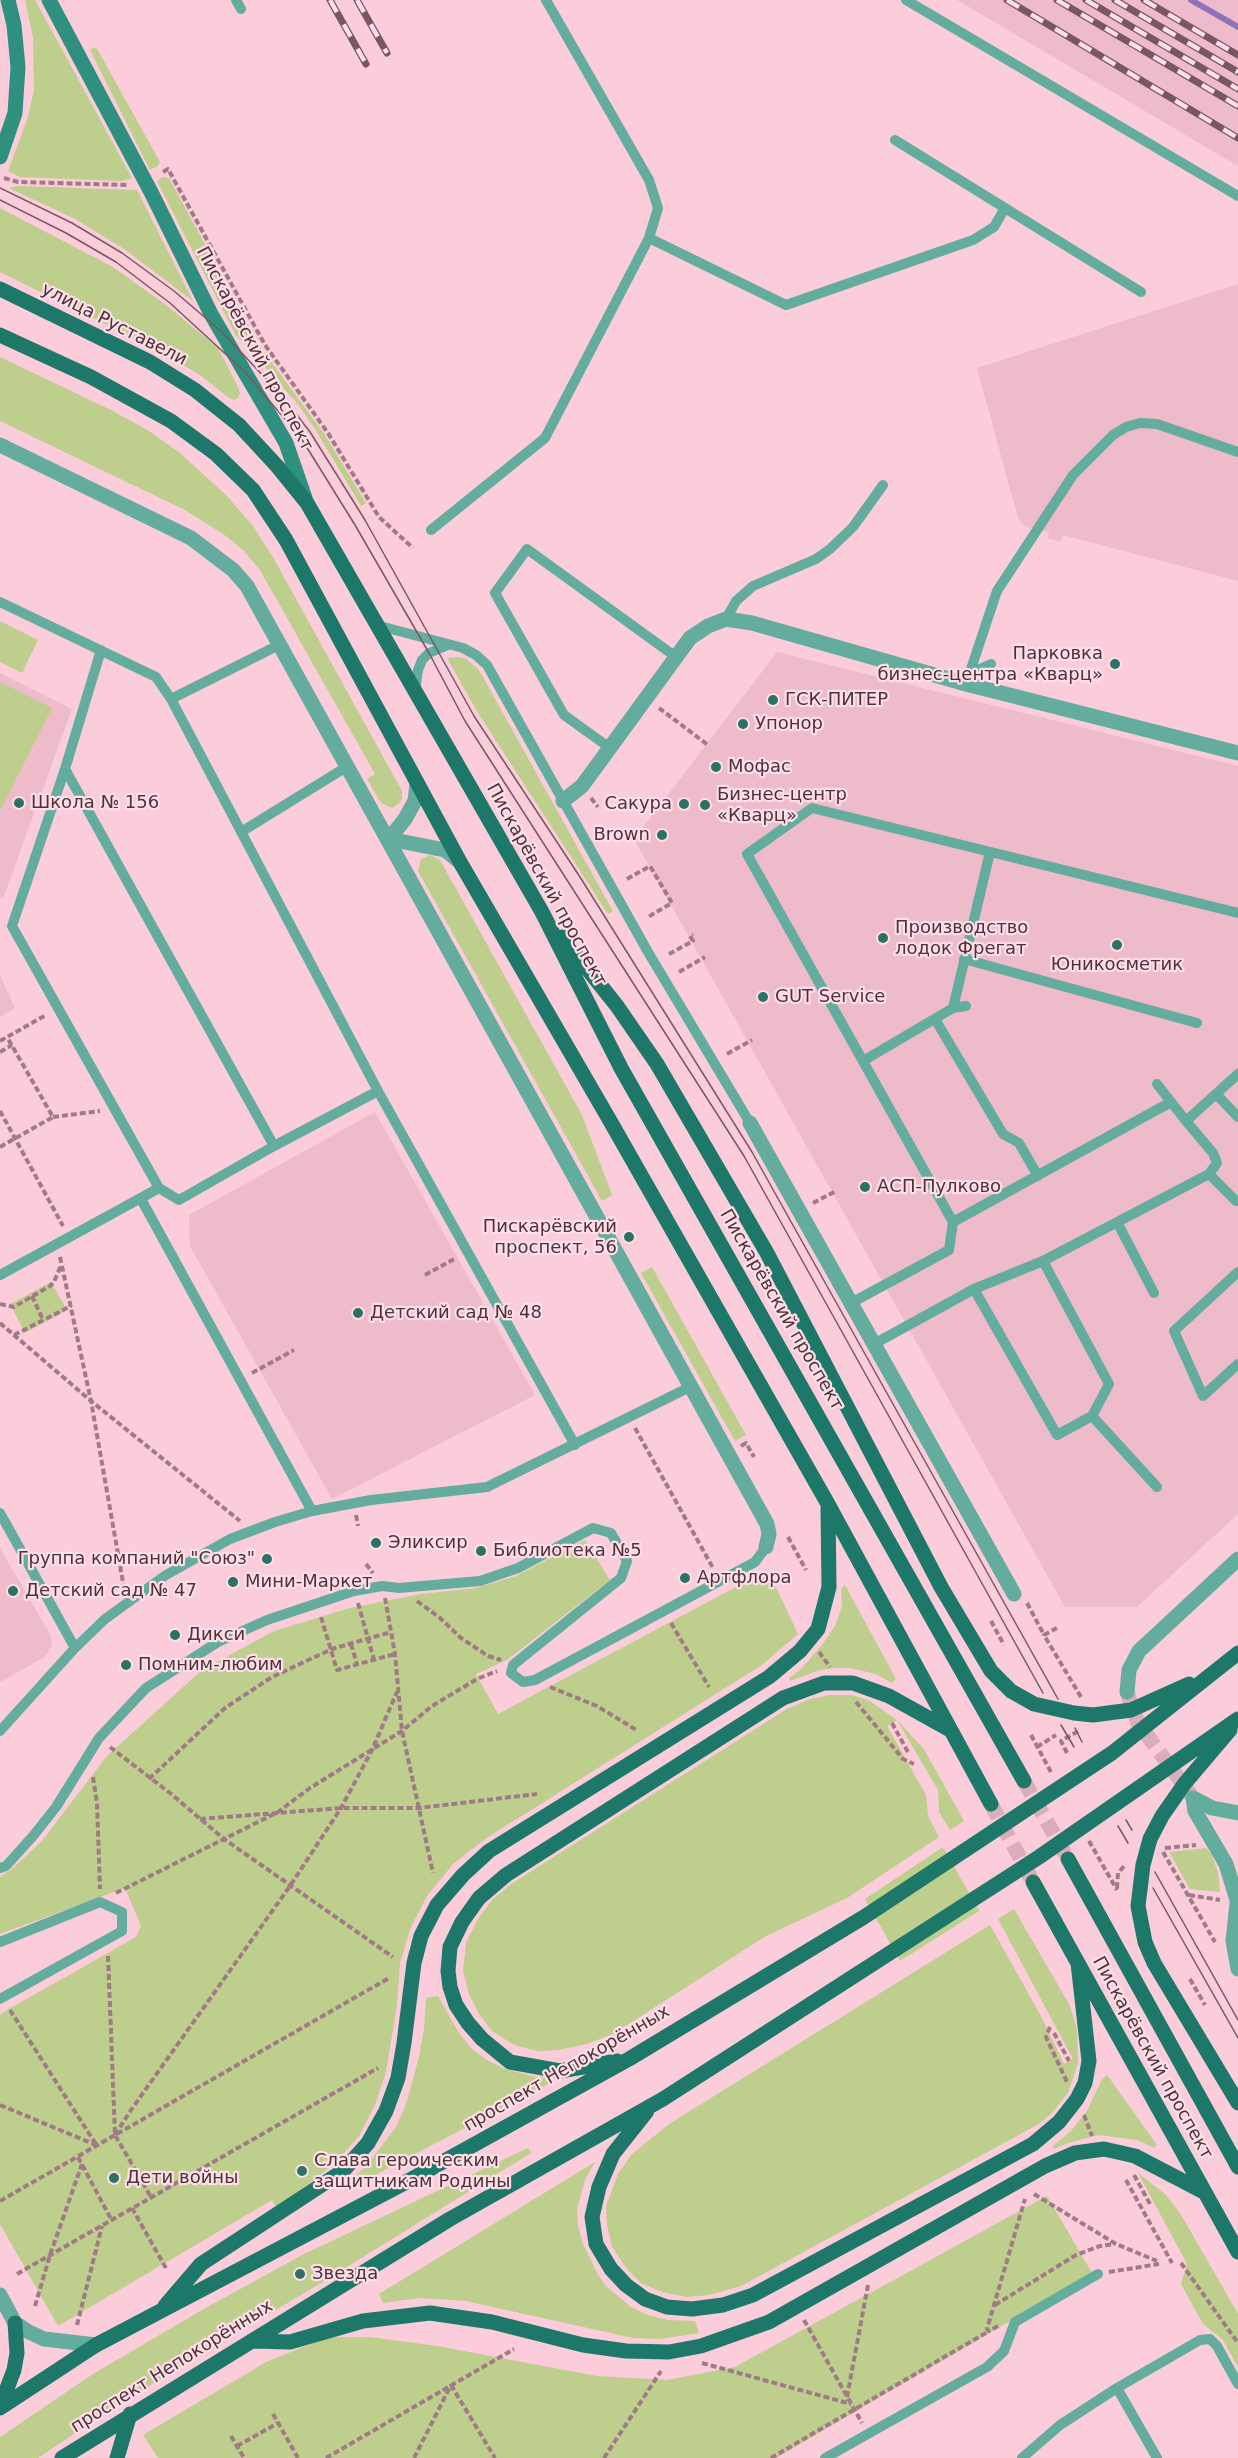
<!DOCTYPE html>
<meta charset="utf-8">
<style>
body{margin:0}
canvas{display:block;background:#fbccd9}
</style>
<canvas width="1238" height="2458"></canvas>
<script>
const ctx = document.querySelector('canvas').getContext('2d');
ctx.lineJoin = 'round';
function fill(path, color) {
  ctx.fillStyle = color;
  ctx.fill(path, 'evenodd');
}
function shape(rows) {
  const path = new Path2D();
  for (const r of rows) {
    path.moveTo(r[0], r[1]);
    for (let i = 2; i < r.length; i += 2) path.lineTo(r[i], r[i + 1]);
  }
  return path;
}
function trace(path, color, width, dash) {
  ctx.strokeStyle = color;
  ctx.lineWidth = width;
  ctx.lineCap = dash ? 'butt' : 'round';
  ctx.setLineDash(dash || []);
  ctx.stroke(path);
}
function write(font, color, halo, rows, align = 'center') {
  ctx.font = font + ' "DejaVu Sans",sans-serif';
  ctx.lineWidth = 4.5;
  ctx.setLineDash([]);
  ctx.textBaseline = 'middle';
  ctx.strokeStyle = halo;
  ctx.fillStyle = color;
  for (const [text, x, y, turn = 0] of rows) {
    ctx.save();
    ctx.translate(x, y);
    ctx.rotate((+turn || 0) * Math.PI / 180);
    ctx.textAlign = isNaN(turn) ? turn : align;
    if (halo) ctx.strokeText(text, 0, 0);
    ctx.fillText(text, 0, 0);
    ctx.restore();
  }
}
fill(shape([
 [957,0,1238,0,1238,166],
 [1238,284,1238,581,1063,535,1061,542,1048,538,1049,532,1026,527,1018,518,977,368],
 [777,652,1238,766,1238,1514,1137,1607,1065,1607,634,839],
 [0,673,72,709,4,896,0,898],
 [0,975,15,1008,0,1017],
 [375,1112,535,1395,332,1499,190,1246,189,1215],
 [0,1548,50,1634,52,1646,45,1657,0,1682]
]), '#eebbca');
fill(shape([
 [25,0,35,0,132,178,122,181,20,177,8,171,28,117,34,90,33,38],
 [96,47,160,162,158,166,150,170,90,50],
 [163,177,169,178,261,348,325,435,366,503,361,506,315,429,297,403,235,334,157,181],
 [18,186,137,190,193,301,124,249,75,219,9,188],
 [0,208,113,267,166,305,218,348,239,389,240,394,238,398,234,400,229,398,200,375,156,349,0,272],
 [0,357,111,410,149,431,180,453,227,496,253,526,274,559,402,791,402,799,398,804,392,808,381,803,367,779,375,774,260,570,244,551,226,536,185,510,0,421],
 [0,621,38,640,22,673,0,662],
 [458,657,466,659,479,670,613,911,608,914,478,713,447,658],
 [0,682,52,708,1,809,0,808],
 [430,855,440,860,582,1115,612,1195,602,1201,418,871,421,859],
 [652,1267,746,1435,735,1441,641,1273],
 [51,1282,67,1310,25,1333,10,1304],
 [585,1540,610,1580,507,1660,476,1674,498,1714,764,1572,775,1585,798,1634,762,1665,485,1839,453,1864,427,1896,411,1927,400,1963,397,2005,386,2072,375,2105,359,2136,334,2164,277,2208,272,2200,58,2326,0,2224,0,2014,136,1937,141,1926,125,1888,0,1934,0,1877,12,1869,41,1842,107,1756,202,1670,274,1631,350,1608,421,1594,476,1588,516,1576],
 [845,1585,896,1679,892,1683,876,1674,850,1668,837,1668,820,1670,790,1681,789,1678,801,1669,822,1645,835,1626,842,1606,841,1589],
 [830,1695,852,1695,868,1700,897,1720,924,1749,964,1821,950,1830,939,1812,938,1790,897,1720,887,1726,926,1795,928,1816,939,1837,847,1898,766,1936,613,2034,587,2044,558,2050,537,2051,514,2045,492,2031,479,2014,469,1994,463,1971,466,1943,478,1919,492,1900,511,1884,787,1709,810,1699],
 [943,1847,979,1911,900,1961,865,1899],
 [1206,1848,1212,1855,1218,1873,1220,1892,1190,1889,1169,1852],
 [1014,1909,1070,2006,1077,2029,1078,2063,1068,2093,1053,2112,1039,2124,741,2286,709,2295,687,2297,662,2292,641,2283,627,2269,612,2247,607,2225,606,2206,618,2174,632,2154,669,2124,990,1925,1042,2018,1064,2064,1073,2059,998,1919],
 [438,1996,459,2033,473,2050,489,2061,505,2069,536,2077,549,2078,550,2083,345,2191,345,2186,366,2166,396,2127,406,2104,419,2057,424,2029,426,1998],
 [1107,2075,1157,2145,1154,2148,1137,2140,1098,2135,1068,2143,1054,2149,1052,2147,1071,2131,1087,2111,1102,2079],
 [528,2148,531,2153,321,2283,114,2407,38,2458,0,2458,0,2437,93,2374,202,2310,302,2255],
 [595,2162,585,2180,577,2209,578,2226,583,2244,597,2273,606,2286,631,2307,648,2315,668,2320,695,2321,699,2333,660,2339,633,2338,466,2301,419,2298,383,2303,379,2294],
 [1138,2173,1165,2194,1180,2213,1238,2314,1238,2367,1223,2340,1203,2324,1181,2284,1187,2264],
 [1047,2196,1092,2273,776,2458,158,2458,143,2435,268,2361,329,2337,370,2337,437,2346,597,2376,667,2380,735,2367]
]), '#bece8c');
trace(shape([
 [1191,0,1238,27]
]), '#8d73ba', 6);
trace(shape([
 [1127,1692,1138,1723,1191,1795]
]), '#d9adb9', 15, [15, 8]);
trace(shape([
 [1024,1781,1068,1859],
 [991,1804,1033,1882]
]), '#d9adb9', 15, [15, 8]);
trace(shape([
 [163,172,168,169,265,345,328,433,379,517,413,548],
 [4,178,18,182,129,185],
 [659,708,708,745],
 [591,798,598,807],
 [627,879,650,866,672,903,648,917],
 [669,954,693,941,690,936,693,934],
 [679,972,705,957],
 [0,1041,46,1015],
 [0,1052,12,1045],
 [727,1054,752,1040],
 [0,1111,63,1226],
 [53,1117,100,1111],
 [0,1147,53,1117,7,1037],
 [813,1203,836,1191],
 [60,1257,91,1401,124,1588],
 [425,1275,456,1258],
 [32,1296,43,1320],
 [0,1304,14,1307,50,1286,54,1282,61,1265],
 [0,1323,91,1401,240,1521],
 [14,1335,71,1306],
 [252,1373,294,1350],
 [635,1428,713,1568],
 [741,1446,746,1443,754,1457],
 [356,1515,358,1526],
 [788,1537,806,1570],
 [366,1564,373,1573],
 [385,1598,395,1654,402,1731,433,1873],
 [417,1601,440,1618,461,1638,488,1656,501,1660],
 [358,1603,374,1660],
 [1027,1603,1044,1635],
 [321,1617,337,1670,395,1654],
 [991,1621,1004,1645],
 [671,1623,709,1687],
 [1057,1628,1044,1635,1081,1697],
 [351,1644,357,1664],
 [819,1652,830,1667],
 [550,1687,597,1706,638,1731],
 [856,1702,903,1759,914,1764],
 [892,1723,909,1754],
 [1031,1735,1052,1774],
 [110,1747,170,1793,224,1839,393,1957],
 [1037,1747,1056,1735],
 [1067,1753,1061,1741,1080,1730],
 [93,1777,97,1803,100,1889],
 [149,1779,225,1708,272,1677,332,1649,391,1632],
 [200,1819,341,1808,419,1808,537,1794],
 [1089,1841,1117,1890],
 [1165,1848,1196,1845],
 [1163,1852,1215,1942],
 [1117,1888,1118,1873,1125,1865],
 [116,1893,278,1812,310,1788,402,1731,432,1706,477,1679,497,1671],
 [1189,1895,1220,1900],
 [108,1956,115,2135,151,2197],
 [1190,1979,1205,2005],
 [10,2010,97,2146],
 [1050,2027,1046,2037,1068,2084],
 [1054,2033,1069,2061],
 [0,2105,96,2145],
 [1084,2115,1092,2136],
 [115,2135,131,2110,290,1886,341,1808,372,1750,397,1692],
 [78,2157,111,2219],
 [1134,2175,1150,2204],
 [1126,2180,1172,2263],
 [1034,2194,1116,2244,1157,2261],
 [0,2201,389,1978],
 [132,2208,167,2270],
 [1181,2263,1238,2343],
 [1109,2272,1159,2264],
 [17,2274,378,2068],
 [995,2305,1076,2255,1100,2246,1115,2244],
 [35,2306,50,2255,82,2164],
 [804,2320,862,2423],
 [77,2325,102,2226],
 [998,2326,989,2331,987,2329,1025,2199],
 [702,2363,851,2404],
 [451,2385,495,2458],
 [847,2397,868,2285],
 [273,2414,298,2458],
 [231,2436,244,2458],
 [237,2446,278,2423],
 [326,2458,514,2349],
 [414,2458,451,2385],
 [604,2458,661,2371],
 [771,2458,989,2331]
]), '#a07a85', 4, [6, 3]);
trace(shape([
 [236,0,241,9],
 [906,0,1238,196],
 [895,140,1141,292],
 [649,238,786,305,973,240,994,227,1005,208],
 [431,530,545,438,649,238,658,208,649,180,546,0],
 [0,602,156,677,171,699,281,644],
 [726,619,736,601,753,586,816,559,830,549,853,527,883,485],
 [376,625,463,648,476,655,487,665,648,952,750,1123],
 [101,650,65,769,12,926,159,1188],
 [969,674,991,664],
 [966,684,997,591,1073,475,1113,435,1126,427,1140,423,1157,424,1238,452],
 [415,691,418,670,422,660,429,653,448,645],
 [171,699,378,1091,575,1445],
 [610,748,564,715,495,593,527,549,676,657],
 [65,769,274,1146],
 [241,832,348,766],
 [964,959,1197,1023],
 [953,1008,966,1006],
 [935,1019,1003,1134,1019,1143,1038,1176],
 [863,1061,953,1008,990,852],
 [1157,1084,1186,1121],
 [1216,1094,1238,1117],
 [1209,1174,1236,1201],
 [141,1199,312,1511],
 [953,1222,1171,1102],
 [1117,1222,1154,1293],
 [1043,1261,1109,1384,1092,1416,1157,1487],
 [1238,1272,1174,1331,1203,1396,1238,1364],
 [0,1275,159,1188,179,1200,274,1146,378,1091],
 [974,1289,1057,1435,1092,1416],
 [851,1303,949,1250,953,1222,747,854,812,808,1238,913],
 [874,1344,974,1289,1043,1261,1209,1174,1217,1163,1213,1153,1186,1121,1238,1074],
 [0,1513,75,1648],
 [0,1731,75,1648,105,1619,166,1575,230,1539,275,1522,312,1511,371,1500,487,1487,690,1387],
 [0,1868,6,1866,33,1836,56,1807,99,1738,146,1688,218,1642,267,1620,354,1591,382,1586,399,1588,480,1581,518,1568,593,1528,611,1533,627,1561,621,1578,513,1665,511,1673,523,1682,535,1680,755,1562,766,1547],
 [0,1942,100,1902,122,1912,122,1931,0,1999],
 [1117,2388,1157,2458],
 [825,2458,987,2367,1004,2351,1015,2322,1098,2274],
 [1022,2458,1060,2425,1117,2388,1200,2340,1210,2339,1217,2346,1238,2384]
]), '#64ac9e', 10);
trace(shape([
 [0,445,191,538,233,570,247,586,767,1524,769,1534,766,1547],
 [563,801,582,786,690,638,708,626,726,619,752,623,966,684,1238,753],
 [389,839,445,850,460,862],
 [389,839,405,819,415,801,417,784],
 [750,1123,1014,1594],
 [1127,1692,1129,1670,1139,1651,1238,1559],
 [1193,1798,1195,1811,1226,1864,1237,1900],
 [1193,1798,1212,1808,1238,1813],
 [1238,1894,1233,1941,1238,1969],
 [0,2295,15,2323,29,2332,44,2339,96,2345]
]), '#64ac9e', 15);
trace(shape([
 [49,0,152,194,211,314,286,443,305,498],
 [0,157,15,113,18,67,14,25,8,0]
]), '#309080', 15);
trace(shape([
 [0,289,150,362,195,390,239,425,277,466,307,503,542,912,621,1068,1024,1781],
 [0,335,91,377,171,421,216,454,253,490,286,540,460,862,609,1119,828,1504,991,1804],
 [562,937,617,1006,657,1064,767,1253,941,1587,991,1671,1011,1691,1034,1704,1074,1713,1093,1715,1131,1710,1189,1684],
 [1230,1730,1185,1783,1162,1816,1150,1839,1143,1865,1138,1906,1145,1942,1154,1963,1238,2103],
 [1068,1859,1238,2167],
 [1033,1882,1238,2252],
 [617,2061,560,2071,510,2062,482,2039,468,2023,456,2005,450,1987,448,1971,450,1947,462,1922,479,1898,506,1875,783,1698,824,1683,853,1683,889,1696,950,1730],
 [647,2111,613,2154,599,2187,592,2217,596,2244,611,2269,626,2285,645,2299,667,2307,692,2309,723,2305,753,2295,1033,2144,1059,2122,1077,2099,1085,2083,1089,2061,1078,1963],
 [165,2306,201,2264,343,2171,368,2143,386,2111,398,2078,404,2043,414,1963,421,1936,437,1905,463,1875,489,1851,769,1677,800,1651,818,1629,829,1587,828,1508],
 [252,2341,290,2342,363,2321,430,2313,492,2322,583,2345,626,2351,669,2352,701,2346,769,2322,1045,2166,1075,2153,1104,2149,1135,2156,1204,2192],
 [0,2407,14,2370,17,2353,15,2323],
 [0,2408,96,2345,410,2180,629,2059,864,1917,1112,1753,1238,1653],
 [62,2458,450,2219,663,2099,1039,1857,1238,1719],
 [117,2458,130,2414]
]), '#1d786a', 15);
trace(shape([
 [0,188,72,223,122,253,174,291,222,332,283,397,310,432,365,520,474,716,580,877,752,1152,1058,1699],
 [0,200,66,233,116,262,170,303,244,371,301,438,355,525,429,653,465,721,744,1156,1043,1693],
 [1061,1725,1074,1747],
 [1075,1728,1082,1742],
 [1126,1820,1132,1830],
 [1118,1826,1128,1843],
 [1155,1872,1238,2020],
 [1153,1888,1238,2038]
]), '#795761', 1.5);
const rail = shape([
 [330,0,366,64],
 [357,0,387,53],
 [1007,0,1238,138],
 [1057,0,1238,106],
 [1086,0,1238,89],
 [1115,0,1238,72],
 [1144,0,1238,55]
]);
trace(rail, '#795761', 7);
trace(rail, '#fedee7', 4.5, [14]);
for (const [x, y, r, color] of [
 [1115,664,6,"#2c7165"],
 [773,700,6,"#2c7165"],
 [743,724,6,"#2c7165"],
 [716,767,6,"#2c7165"],
 [19,803,6,"#2c7165"],
 [684,804,6,"#2c7165"],
 [705,805,6,"#2c7165"],
 [662,835,6,"#2c7165"],
 [883,938,6,"#2c7165"],
 [1117,945,6,"#2c7165"],
 [763,997,6,"#2c7165"],
 [865,1187,6,"#2c7165"],
 [629,1237,6,"#2c7165"],
 [358,1313,6,"#2c7165"],
 [376,1543,6,"#2c7165"],
 [481,1551,6,"#2c7165"],
 [267,1559,6,"#2c7165"],
 [685,1578,6,"#2c7165"],
 [233,1582,6,"#2c7165"],
 [13,1591,6,"#2c7165"],
 [175,1635,6,"#2c7165"],
 [126,1665,6,"#2c7165"],
 [302,2171,6,"#2c7165"],
 [114,2178,6,"#2c7165"],
 [300,2274,6,"#2c7165"]
]) {
  const dot = new Path2D();
  dot.arc(x, y, r, 0, 2 * Math.PI);
  ctx.fillStyle = color;
  ctx.fill(dot);
  trace(dot, '#fedee7', 2);
}
write('18px', '#4f313a', '#fedee7', [
 ["улица Руставели",114,325,27],
 ["Пискарёвский проспект",254,349,62],
 ["Пискарёвский проспект",546,885,61],
 ["Пискарёвский проспект",781,1310,60],
 ["Пискарёвский проспект",1152,2058,61],
 ["проспект Непокорённых",567,2069,-30],
 ["проспект Непокорённых",172,2367,-32]
]);
write('18px', '#4f313a', '#fedee7', [
 ["Парковка",1103,654,"right"],
 ["бизнес-центра «Кварц»",1103,675,"right"],
 ["ГСК-ПИТЕР",785,700],
 ["Упонор",755,724],
 ["Мофас",728,767],
 ["Бизнес-центр",717,795],
 ["«Кварц»",717,816],
 ["Школа № 156",31,803],
 ["Сакура",672,804,"right"],
 ["Brown",650,835,"right"],
 ["Производство",895,928],
 ["лодок Фрегат",895,949],
 ["Юникосметик",1117,965,"center"],
 ["GUT Service",775,997],
 ["АСП-Пулково",877,1187],
 ["Пискарёвский",617,1227,"right"],
 ["проспект, 56",617,1248,"right"],
 ["Детский сад № 48",370,1313],
 ["Эликсир",388,1543],
 ["Библиотека №5",493,1551],
 ["Группа компаний \"Союз\"",255,1559,"right"],
 ["Артфлора",697,1578],
 ["Мини-Маркет",245,1582],
 ["Детский сад № 47",25,1591],
 ["Дикси",187,1635],
 ["Помним-любим",138,1665],
 ["Слава героическим",314,2161],
 ["защитникам Родины",314,2182],
 ["Дети войны",126,2178],
 ["Звезда",312,2274]
], 'left');
</script>
